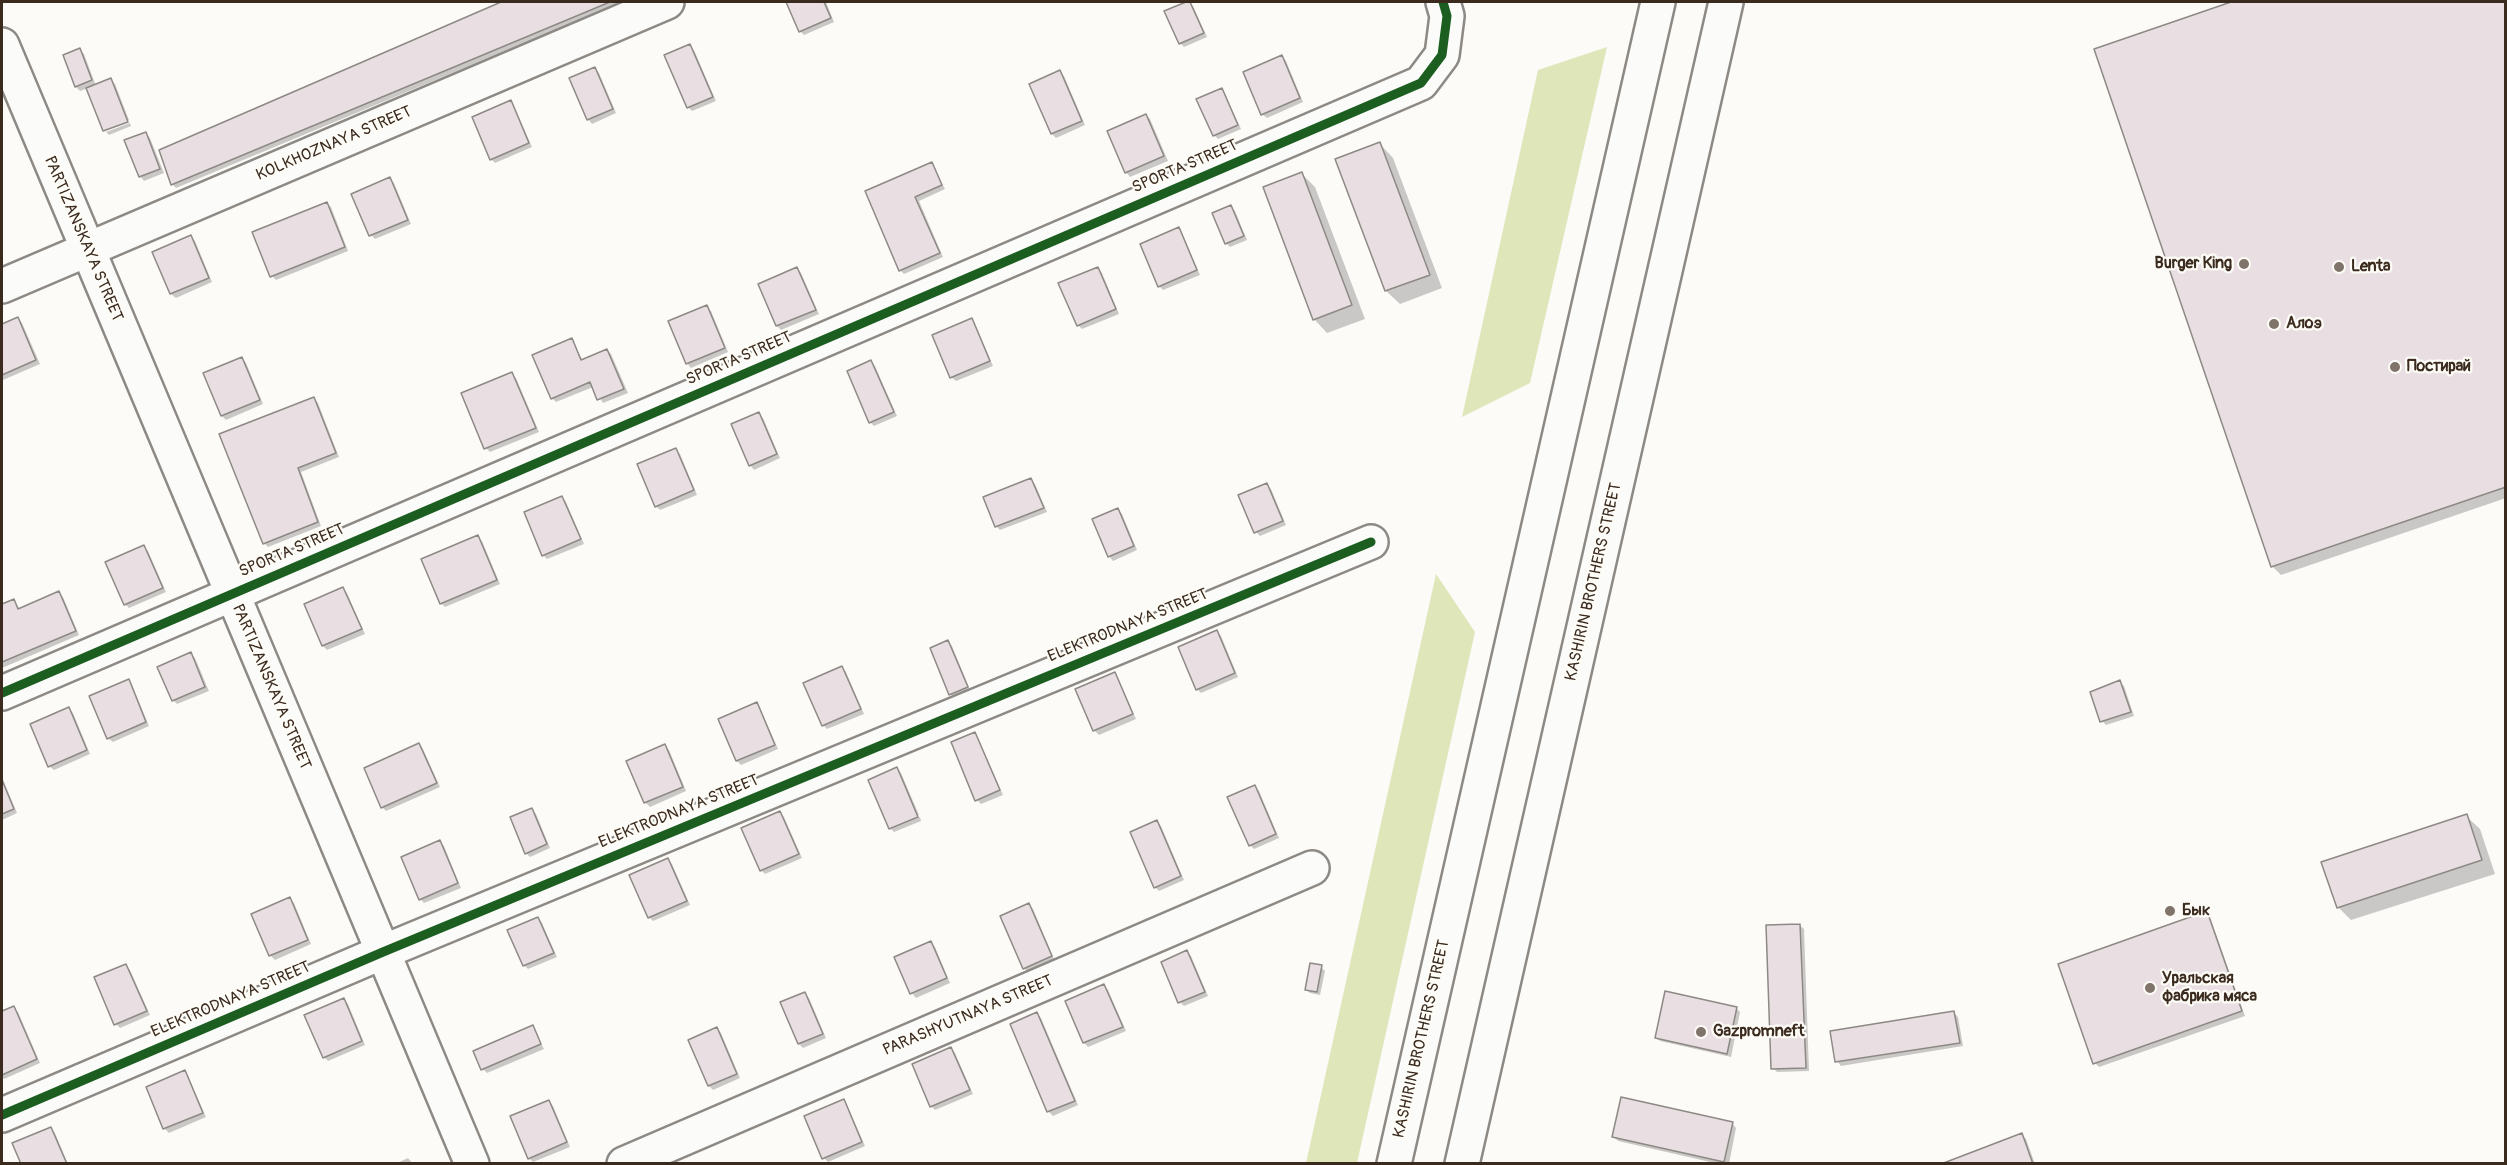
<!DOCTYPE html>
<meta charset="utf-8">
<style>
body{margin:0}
#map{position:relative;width:2507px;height:1165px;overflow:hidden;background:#fcfbf8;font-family:Pangolin,sans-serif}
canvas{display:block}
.frame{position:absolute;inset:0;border:3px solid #3b2a1e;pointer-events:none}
</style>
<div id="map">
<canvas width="2507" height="1165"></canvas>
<div class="frame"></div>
</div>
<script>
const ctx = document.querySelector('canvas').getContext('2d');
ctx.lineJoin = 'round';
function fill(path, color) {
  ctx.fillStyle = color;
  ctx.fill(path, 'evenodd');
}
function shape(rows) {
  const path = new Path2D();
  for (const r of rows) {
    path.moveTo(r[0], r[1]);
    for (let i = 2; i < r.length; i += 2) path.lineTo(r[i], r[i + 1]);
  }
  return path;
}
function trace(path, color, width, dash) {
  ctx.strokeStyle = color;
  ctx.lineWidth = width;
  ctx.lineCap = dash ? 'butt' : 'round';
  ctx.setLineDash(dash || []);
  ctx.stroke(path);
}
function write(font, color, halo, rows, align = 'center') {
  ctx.font = font + ' Pangolin,sans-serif';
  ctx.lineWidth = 4.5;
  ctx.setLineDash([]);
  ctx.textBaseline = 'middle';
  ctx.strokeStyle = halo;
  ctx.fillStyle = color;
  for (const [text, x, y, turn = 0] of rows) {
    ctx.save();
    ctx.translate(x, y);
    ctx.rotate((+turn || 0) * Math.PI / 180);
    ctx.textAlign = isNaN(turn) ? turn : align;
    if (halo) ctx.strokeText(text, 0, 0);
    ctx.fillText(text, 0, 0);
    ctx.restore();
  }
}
fill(shape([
 [1607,47,1530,383,1462,417,1538,70],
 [1436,574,1475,632,1357,1163,1306,1163]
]), '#dee6ba');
fill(shape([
 [505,2,623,2,176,188,172,184,161,151],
 [787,2,826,2,834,22,804,35,800,31],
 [1189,2,1193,6,1207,37,1184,47,1180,43,1166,12],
 [2236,2,2506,2,2506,498,2281,575,2272,566,2096,49],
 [690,46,694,50,716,101,692,111,688,107],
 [80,50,84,54,96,86,111,80,115,84,129,120,104,129,88,88,80,91,76,87,65,56],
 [1282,57,1286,61,1303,102,1267,118,1262,114],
 [595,69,599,73,616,113,592,124,588,119],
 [1060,72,1064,76,1085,125,1056,138,1052,134,1031,85],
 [1221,90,1225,94,1241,129,1218,139,1214,135],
 [510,102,514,106,532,147,495,163,491,159],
 [1146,115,1150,119,1168,161,1130,177,1126,172,1109,131],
 [130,123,131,126,109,135,106,132],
 [146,133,150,138,164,173,144,181,140,176],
 [1380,144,1393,158,1442,288,1400,304,1386,291,1337,160],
 [932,164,945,189,919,201,943,257,904,274,900,270,867,192],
 [1302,174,1315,187,1365,319,1327,333,1314,319],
 [390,179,394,183,411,224,375,239,371,235],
 [326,203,331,207,348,251,276,280,272,276],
 [1231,207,1235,211,1247,240,1230,247,1226,243],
 [1178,229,1182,233,1200,275,1163,290,1159,286],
 [191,237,195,241,212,282,176,298,171,294,154,252],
 [1098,268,1102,273,1119,314,1082,329,1078,325],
 [797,269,801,273,819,314,781,330,777,326,760,285],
 [706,306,711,311,728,352,691,368,687,363],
 [18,319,22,323,40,364,3,380,2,326],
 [971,320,975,324,993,366,956,381,951,377],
 [572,340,583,361,607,350,611,354,628,393,603,403,593,387,556,402,552,398],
 [242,358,246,363,263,404,226,420,222,416],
 [871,362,875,366,897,416,874,426,870,422],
 [512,374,516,378,539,432,490,452,486,448],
 [314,399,318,403,339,457,301,472,321,526,268,547,264,543],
 [759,414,763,418,780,458,754,470,750,465],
 [675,449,680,454,697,495,660,510,656,506],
 [1031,480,1035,484,1047,512,1000,530,996,526],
 [1266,485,1271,489,1286,525,1260,536,1256,532],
 [562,498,566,502,584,544,547,559,543,555],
 [1118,510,1122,514,1137,550,1113,561,1109,556,1094,520],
 [478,537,482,541,500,584,445,607,441,603],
 [144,547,148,551,166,592,129,608,125,604],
 [343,589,347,593,365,634,327,650,323,646,306,604],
 [58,593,63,597,79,635,2,668,2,606,14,601,20,609],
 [1217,632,1221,636,1238,677,1201,693,1197,689],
 [948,642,952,646,971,692,955,698,951,694,931,649],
 [191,654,195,658,209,691,177,704,173,700],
 [842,668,846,672,864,714,827,729,823,725],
 [1114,673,1118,678,1136,719,1099,735,1095,731,1077,689],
 [128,681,132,685,149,726,113,742,108,738],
 [2120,682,2124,686,2134,716,2106,725,2102,721],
 [756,704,760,708,778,749,741,765,737,761,720,720],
 [69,709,73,713,90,754,54,770,49,766],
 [974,734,978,738,1003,795,981,804,977,800],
 [419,744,423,749,440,787,386,811,382,807],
 [665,746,669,750,686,791,650,807,646,803,628,762],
 [897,769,901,773,919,815,890,827],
 [2,777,17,813,2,820],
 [1255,787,1259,791,1279,838,1254,849,1250,845],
 [532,809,536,814,550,848,530,857,526,853],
 [780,813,784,817,802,858,765,874,761,870],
 [2466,816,2480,829,2495,874,2351,920,2338,907],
 [920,817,921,821,894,832,891,829],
 [1157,822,1161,826,1184,880,1159,891,1155,887],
 [440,842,444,846,461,888,424,903,420,899],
 [668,860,672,864,690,905,653,921,649,917],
 [290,899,294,903,311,944,275,960,270,955,253,915],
 [1029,905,1033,909,1055,961,1028,972,1024,968],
 [2206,913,2210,917,2245,1016,2099,1067,2095,1063],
 [538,918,542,923,557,957,528,969,524,965],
 [1799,925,1804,929,1809,1071,1777,1072,1773,1068],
 [931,943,935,947,950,983,916,998,912,993,896,958],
 [1187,952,1191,956,1208,996,1184,1006,1180,1002],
 [126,966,130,970,150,1015,120,1028,116,1024],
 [1321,967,1325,971,1320,995,1310,993,1306,989],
 [1104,986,1108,990,1126,1031,1088,1047,1084,1043,1067,1001],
 [805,994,809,998,826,1038,803,1048,799,1044],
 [344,1000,348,1004,365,1045,328,1061,324,1057],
 [13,1008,18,1012,40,1063,4,1079,2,1077,2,1013],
 [1736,1008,1740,1012,1731,1057,1660,1041,1656,1037],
 [1954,1013,1958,1017,1963,1046,1841,1066,1837,1061],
 [1037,1014,1041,1018,1078,1105,1053,1116,1049,1112,1012,1025],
 [532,1027,544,1049,487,1073,483,1069],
 [717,1029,721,1033,740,1078,713,1090,709,1086],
 [951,1049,955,1053,973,1094,935,1110,931,1106],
 [184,1072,188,1076,206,1117,169,1133,165,1129,148,1087],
 [549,1101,553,1106,570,1147,533,1162,529,1158],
 [843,1101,847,1105,865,1146,828,1162,824,1158],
 [1732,1123,1736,1128,1729,1164,1719,1164,1618,1141,1614,1137],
 [51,1129,55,1133,68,1164,23,1164],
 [2021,1135,2026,1139,2035,1164,1945,1164],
 [408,1158,413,1164,395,1164]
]), '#0003');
const building = shape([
 [501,2,610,2,171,185,159,150,501,2],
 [786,2,824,2,831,18,799,32,786,2],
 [1186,2,1190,2,1204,33,1179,44,1164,11,1186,2],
 [2231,2,2506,2,2506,487,2271,567,2094,49,2231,2],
 [690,44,713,97,687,108,664,55,690,44],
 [80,48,92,80,75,87,63,55,80,48],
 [1282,55,1300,98,1261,115,1243,72,1282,55],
 [595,67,613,109,587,120,569,78,595,67],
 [1060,70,1082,121,1051,134,1029,84,1060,70],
 [111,78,128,122,103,131,86,88,111,78],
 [1222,88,1238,125,1213,136,1196,99,1222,88],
 [511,100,529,143,490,160,472,117,511,100],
 [1146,114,1164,156,1125,173,1107,131,1146,114],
 [146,132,160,169,139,177,124,140,146,132],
 [1380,142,1430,275,1385,291,1335,159,1380,142],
 [932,162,942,185,915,197,940,253,899,271,865,191,932,162],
 [1302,172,1352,305,1313,320,1263,187,1302,172],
 [390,177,408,220,369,236,351,194,390,177],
 [327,202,345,247,270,277,252,232,327,202],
 [1231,205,1244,236,1225,244,1212,213,1231,205],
 [1179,227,1197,270,1158,287,1140,244,1179,227],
 [191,235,209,278,170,294,152,252,191,235],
 [797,267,816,310,776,326,758,284,797,267],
 [1098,267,1116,309,1077,326,1058,283,1098,267],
 [707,305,725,348,686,364,668,321,707,305],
 [18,317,36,360,2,375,2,324,18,317],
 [972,318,990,361,950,378,932,335,972,318],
 [572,338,581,360,607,349,624,389,597,400,590,382,551,399,532,355,572,338],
 [242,357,260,400,221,416,203,373,242,357],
 [871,360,894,412,869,423,847,371,871,360],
 [512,372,536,428,484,449,461,393,512,372],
 [314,397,336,453,298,468,318,522,263,544,219,434,314,397],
 [759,412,777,454,749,466,731,424,759,412],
 [676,448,694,490,655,507,637,464,676,448],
 [1031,478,1044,508,995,527,983,497,1031,478],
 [1267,483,1283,521,1254,533,1238,495,1267,483],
 [562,496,581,539,542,556,524,512,562,496],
 [1118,508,1134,546,1108,557,1092,519,1118,508],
 [478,535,497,580,440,604,421,559,478,535],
 [144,545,163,588,124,605,105,562,144,545],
 [343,587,362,629,322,646,304,604,343,587],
 [59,591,76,631,2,662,2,604,14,599,18,609,59,591],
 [1217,630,1235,673,1196,690,1178,647,1217,630],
 [948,640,968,687,949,695,930,648,948,640],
 [191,652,205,687,172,701,157,667,191,652],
 [842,666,861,709,822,726,803,683,842,666],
 [1115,672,1133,714,1093,731,1075,689,1115,672],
 [129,679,146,722,107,739,89,696,129,679],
 [2120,680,2131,712,2100,722,2090,692,2120,680],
 [757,702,775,745,736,761,718,719,757,702],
 [69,707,87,750,48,767,30,724,69,707],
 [975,732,1000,790,975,801,951,742,975,732],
 [419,743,437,783,381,808,364,768,419,743],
 [665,744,683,787,644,803,626,761,665,744],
 [897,767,918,817,889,829,868,780,897,767],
 [2,780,14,809,2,814,2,780],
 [1255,785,1276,834,1249,846,1227,797,1255,785],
 [532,808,547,844,525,854,510,817,532,808],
 [780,811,799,854,760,871,741,828,780,811],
 [2467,814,2482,860,2337,908,2321,862,2467,814],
 [1157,820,1181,876,1154,888,1130,832,1157,820],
 [440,840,458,883,419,900,401,857,440,840],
 [668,858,687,901,648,918,629,875,668,858],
 [290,897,308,940,269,956,251,914,290,897],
 [1029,903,1052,956,1023,969,1000,916,1029,903],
 [2207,911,2242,1011,2093,1064,2058,964,2207,911],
 [538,917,554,953,523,966,507,930,538,917],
 [1800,924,1806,1068,1771,1069,1766,925,1800,924],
 [931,941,947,978,910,994,894,957,931,941],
 [1187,950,1205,992,1178,1003,1161,962,1187,950],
 [1310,963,1322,965,1317,992,1305,990,1310,963],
 [126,964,147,1011,114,1025,94,977,126,964],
 [1104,984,1123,1027,1083,1043,1065,1001,1104,984],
 [1665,991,1737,1007,1727,1054,1655,1038,1665,991],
 [805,992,823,1034,798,1044,780,1002,805,992],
 [344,998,362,1041,323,1058,304,1015,344,998],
 [14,1006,37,1059,2,1075,2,1011,14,1006],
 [1954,1011,1960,1043,1835,1062,1830,1031,1954,1011],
 [1037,1012,1075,1101,1047,1112,1010,1024,1037,1012],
 [533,1025,541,1044,481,1070,473,1051,533,1025],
 [717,1027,737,1074,708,1086,688,1040,717,1027],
 [951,1047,970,1090,930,1107,912,1064,951,1047],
 [185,1070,203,1113,163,1129,146,1087,185,1070],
 [1621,1097,1733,1122,1724,1162,1612,1137,1621,1097],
 [844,1099,862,1142,822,1159,804,1116,844,1099],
 [549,1100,567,1142,528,1159,510,1116,549,1100],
 [51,1127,67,1164,21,1164,12,1143,51,1127],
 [2022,1133,2033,1164,1941,1164,2022,1133]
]);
fill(building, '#e9dee2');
trace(building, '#8d8985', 1.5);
const minor = shape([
 [2,45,472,1164],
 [2,286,667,2],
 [2,693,1421,83,1442,55,1447,16,1443,2],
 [2,1115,383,952,1371,542],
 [624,1164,1312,868]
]);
const major = shape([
 [1394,1164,1658,2],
 [1462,1164,1726,2]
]);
trace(minor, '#8d8985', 38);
trace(major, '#8d8985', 38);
trace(minor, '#fbfbf9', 33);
trace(major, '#fbfbf9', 33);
trace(shape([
 [2,693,1421,83,1442,55,1447,16,1443,2],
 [2,1115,383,952,1371,542]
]), '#1b5e20', 9);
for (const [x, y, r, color] of [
 [2244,264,6,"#7f736a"],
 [2339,267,6,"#7f736a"],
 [2274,324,6,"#7f736a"],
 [2395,367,6,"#7f736a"],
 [2170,911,6,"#7f736a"],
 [2150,988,6,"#7f736a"],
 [1701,1032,6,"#7f736a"]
]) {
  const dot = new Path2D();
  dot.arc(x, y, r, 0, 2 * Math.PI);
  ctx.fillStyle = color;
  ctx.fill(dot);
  trace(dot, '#fdfcf7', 2);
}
write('16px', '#3b2a1e', '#fdfcf7', [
 ["KOLKHOZNAYA STREET",334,144,-23],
 ["SPORTA STREET",1185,167,-23],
 ["PARTIZANSKAYA STREET",83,239,67],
 ["SPORTA STREET",739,359,-23],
 ["SPORTA STREET",292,551,-23],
 ["KASHIRIN BROTHERS STREET",1594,582,-77],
 ["ELEKTRODNAYA STREET",1128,626,-22],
 ["PARTIZANSKAYA STREET",271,687,67],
 ["ELEKTRODNAYA STREET",679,812,-22],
 ["ELEKTRODNAYA STREET",231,1000,-23],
 ["PARASHYUTNAYA STREET",968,1016,-23],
 ["KASHIRIN BROTHERS STREET",1422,1039,-77]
]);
write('bold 16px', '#3b2a1e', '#fdfcf7', [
 ["Burger King",2232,264,"right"],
 ["Lenta",2351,267],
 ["Алоэ",2286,324],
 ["Постирай",2407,367],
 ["Бык",2182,911],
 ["Уральская",2162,979],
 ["фабрика мяса",2162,997],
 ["Gazpromneft",1713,1032]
], 'left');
</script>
